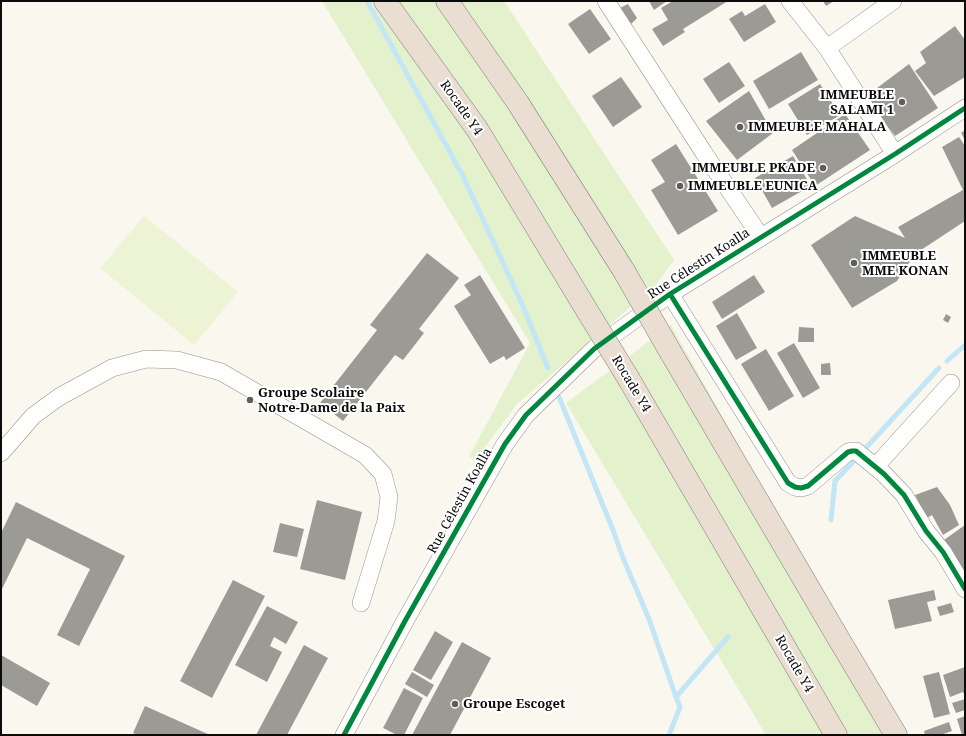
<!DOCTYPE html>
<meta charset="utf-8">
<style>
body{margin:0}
#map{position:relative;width:966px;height:736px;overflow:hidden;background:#faf7ee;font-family:"Noto Serif",serif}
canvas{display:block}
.frame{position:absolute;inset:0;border:2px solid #0b0b0b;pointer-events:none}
</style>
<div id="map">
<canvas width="966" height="736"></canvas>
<div class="frame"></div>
</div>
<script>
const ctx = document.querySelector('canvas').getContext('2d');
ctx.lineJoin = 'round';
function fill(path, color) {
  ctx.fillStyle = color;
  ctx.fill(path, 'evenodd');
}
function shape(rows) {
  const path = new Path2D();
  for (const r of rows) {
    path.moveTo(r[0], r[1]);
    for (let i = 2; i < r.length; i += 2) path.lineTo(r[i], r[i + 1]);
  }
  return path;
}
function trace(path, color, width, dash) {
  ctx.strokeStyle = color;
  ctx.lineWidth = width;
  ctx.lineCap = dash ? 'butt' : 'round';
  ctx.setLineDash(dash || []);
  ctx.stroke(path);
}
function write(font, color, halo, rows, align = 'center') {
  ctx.font = font + ' "Noto Serif",serif';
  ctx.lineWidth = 4;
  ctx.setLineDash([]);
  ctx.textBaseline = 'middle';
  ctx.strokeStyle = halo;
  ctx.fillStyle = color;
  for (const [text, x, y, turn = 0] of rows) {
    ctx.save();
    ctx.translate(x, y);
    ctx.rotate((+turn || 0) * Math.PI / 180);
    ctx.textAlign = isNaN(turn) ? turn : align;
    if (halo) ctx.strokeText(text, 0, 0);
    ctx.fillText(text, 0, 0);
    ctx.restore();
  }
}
fill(shape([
 [322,1,504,1,674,260,655,286,517,404,476,459,469,457,530,343],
 [671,325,829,607,906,735,766,735,566,403]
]), '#e3f1cc');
fill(shape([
 [144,216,238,292,194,345,100,268]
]), '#edf4d6');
trace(shape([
 [367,1,463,176,522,304,548,368],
 [947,361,965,345],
 [559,397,613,530,623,558,649,619,676,697,680,707,669,735],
 [863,451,939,368],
 [831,520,835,481,855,460],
 [676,697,728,637]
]), '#c2e6f6', 5);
fill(shape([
 [649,1,667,1,654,10],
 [673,1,728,1,683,29,685,32,663,46,652,29,668,20,661,8],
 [823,1,834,1,826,6],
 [628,4,637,18,630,25,620,8],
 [765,4,776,22,744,42,729,19,742,11,745,16],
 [590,9,611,39,589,54,568,24],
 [955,26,965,40,965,77,934,96,915,71,926,63,920,52],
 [801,52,818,80,769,109,753,81],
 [729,62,745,86,719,103,703,79],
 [909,64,938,108,895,136,865,97],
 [621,77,642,107,613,127,592,96],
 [820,84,840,115,807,135,788,104],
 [749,91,773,133,737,160,706,121],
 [845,114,870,150,815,186,792,150],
 [965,130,965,140,961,133],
 [959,137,965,146,965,221,915,254,897,281,852,308,811,245,855,216,905,238,898,227,963,190,942,147],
 [676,144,718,211,678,235,651,190,665,182,651,160],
 [793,156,811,186,772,208,755,178],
 [427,253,459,278,419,329,424,333,403,360,395,355,343,421,320,403,377,330,370,325],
 [480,275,525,348,506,360,504,356,490,364,454,306,471,295,464,285],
 [754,275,765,292,722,319,712,302],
 [737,313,757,348,736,360,716,326],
 [946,314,951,317,948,323,943,320],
 [799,327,814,328,814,342,798,342],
 [794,343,820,388,803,398,777,353],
 [766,349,794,396,769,411,741,364],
 [830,363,831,375,821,375,821,364],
 [937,487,950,505,959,525,943,535,932,515,927,518,915,495],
 [317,500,362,512,345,580,300,569],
 [16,502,125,556,79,646,57,635,90,569,27,538,1,591,1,533],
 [280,523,304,529,297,557,273,552],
 [965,525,965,576,944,540],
 [233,580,265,596,212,698,180,681],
 [934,590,936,600,927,602,932,621,895,629,888,600],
 [951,603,954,612,940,616,937,607],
 [267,606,298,622,286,644,274,637,270,646,282,652,267,682,235,665],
 [435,631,453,642,431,680,413,670],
 [462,642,491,658,450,735,412,735],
 [304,645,328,658,287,735,256,735],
 [1,655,50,683,37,706,1,685],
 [965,667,965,697,963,692,950,697,943,675],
 [412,672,434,685,427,697,405,684],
 [939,672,950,714,934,718,923,676],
 [404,688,423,698,404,735,397,735,383,728],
 [965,699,965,710,956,713,952,703],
 [145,706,210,735,138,735,133,733],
 [965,716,965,735,962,735,957,719],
 [949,722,952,731,940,735,925,735,924,731]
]), '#9c9a95');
const minor = shape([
 [606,1,704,153,761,237],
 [790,1,827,48,895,154],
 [827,48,893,1],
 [670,294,788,483,795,487,801,488,808,486,848,452,852,451,856,451,884,474,904,495,926,531,943,552,965,589],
 [1,453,33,416,59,397,112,368,146,359,177,360,221,372,365,455,383,474,389,497,386,521,361,603],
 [875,467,951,383],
 [344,735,405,621,505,444,526,415,594,349,670,294,895,154,965,108]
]);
const highway = shape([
 [385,1,477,129,580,299],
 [447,1,518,103,624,271],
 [671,353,837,636,896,735],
 [630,381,836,735]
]);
trace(minor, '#93918d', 18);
trace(highway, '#807f7a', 23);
trace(minor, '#fefefc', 17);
trace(highway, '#eaded3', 22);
const highwayBridge = shape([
 [624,271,671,353],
 [580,299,630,381]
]);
trace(highwayBridge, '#807f7a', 23, []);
trace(highwayBridge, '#eaded3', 22);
trace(shape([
 [670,294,788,483,795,487,801,488,808,486,848,452,852,451,856,451,884,474,904,495,926,531,943,552,965,589],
 [344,735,405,621,505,444,526,415,594,349,670,294,895,154,965,108]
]), '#00873e', 5);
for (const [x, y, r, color] of [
 [902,102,4,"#5f5e5a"],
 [740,127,4,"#5f5e5a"],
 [823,168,4,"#5f5e5a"],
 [680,186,4,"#5f5e5a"],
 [854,263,4,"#5f5e5a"],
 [250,400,4,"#5f5e5a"],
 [455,704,4,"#5f5e5a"]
]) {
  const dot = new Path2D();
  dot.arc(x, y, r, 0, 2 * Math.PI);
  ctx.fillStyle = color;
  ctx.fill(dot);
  trace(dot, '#fff', 1.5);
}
write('bold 13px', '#0b0b0b', '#fff', [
 ["IMMEUBLE",894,95,"right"],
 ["SALAMI 1",894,110,"right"],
 ["IMMEUBLE MAHALA",748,127],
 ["IMMEUBLE PKADE",815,168,"right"],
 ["IMMEUBLE EUNICA",688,186],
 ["IMMEUBLE",862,256],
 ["MME KONAN",862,271],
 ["Groupe Scolaire",258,393],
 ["Notre-Dame de la Paix",258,408],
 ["Groupe Escoget",463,704]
], 'left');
write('13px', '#0b0b0b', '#fff', [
 ["Rocade Y4",461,108,55],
 ["Rue Célestin Koalla",699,264,-33],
 ["Rocade Y4",631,384,59],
 ["Rue Célestin Koalla",460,501,-61],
 ["Rocade Y4",794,664,60]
]);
</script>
